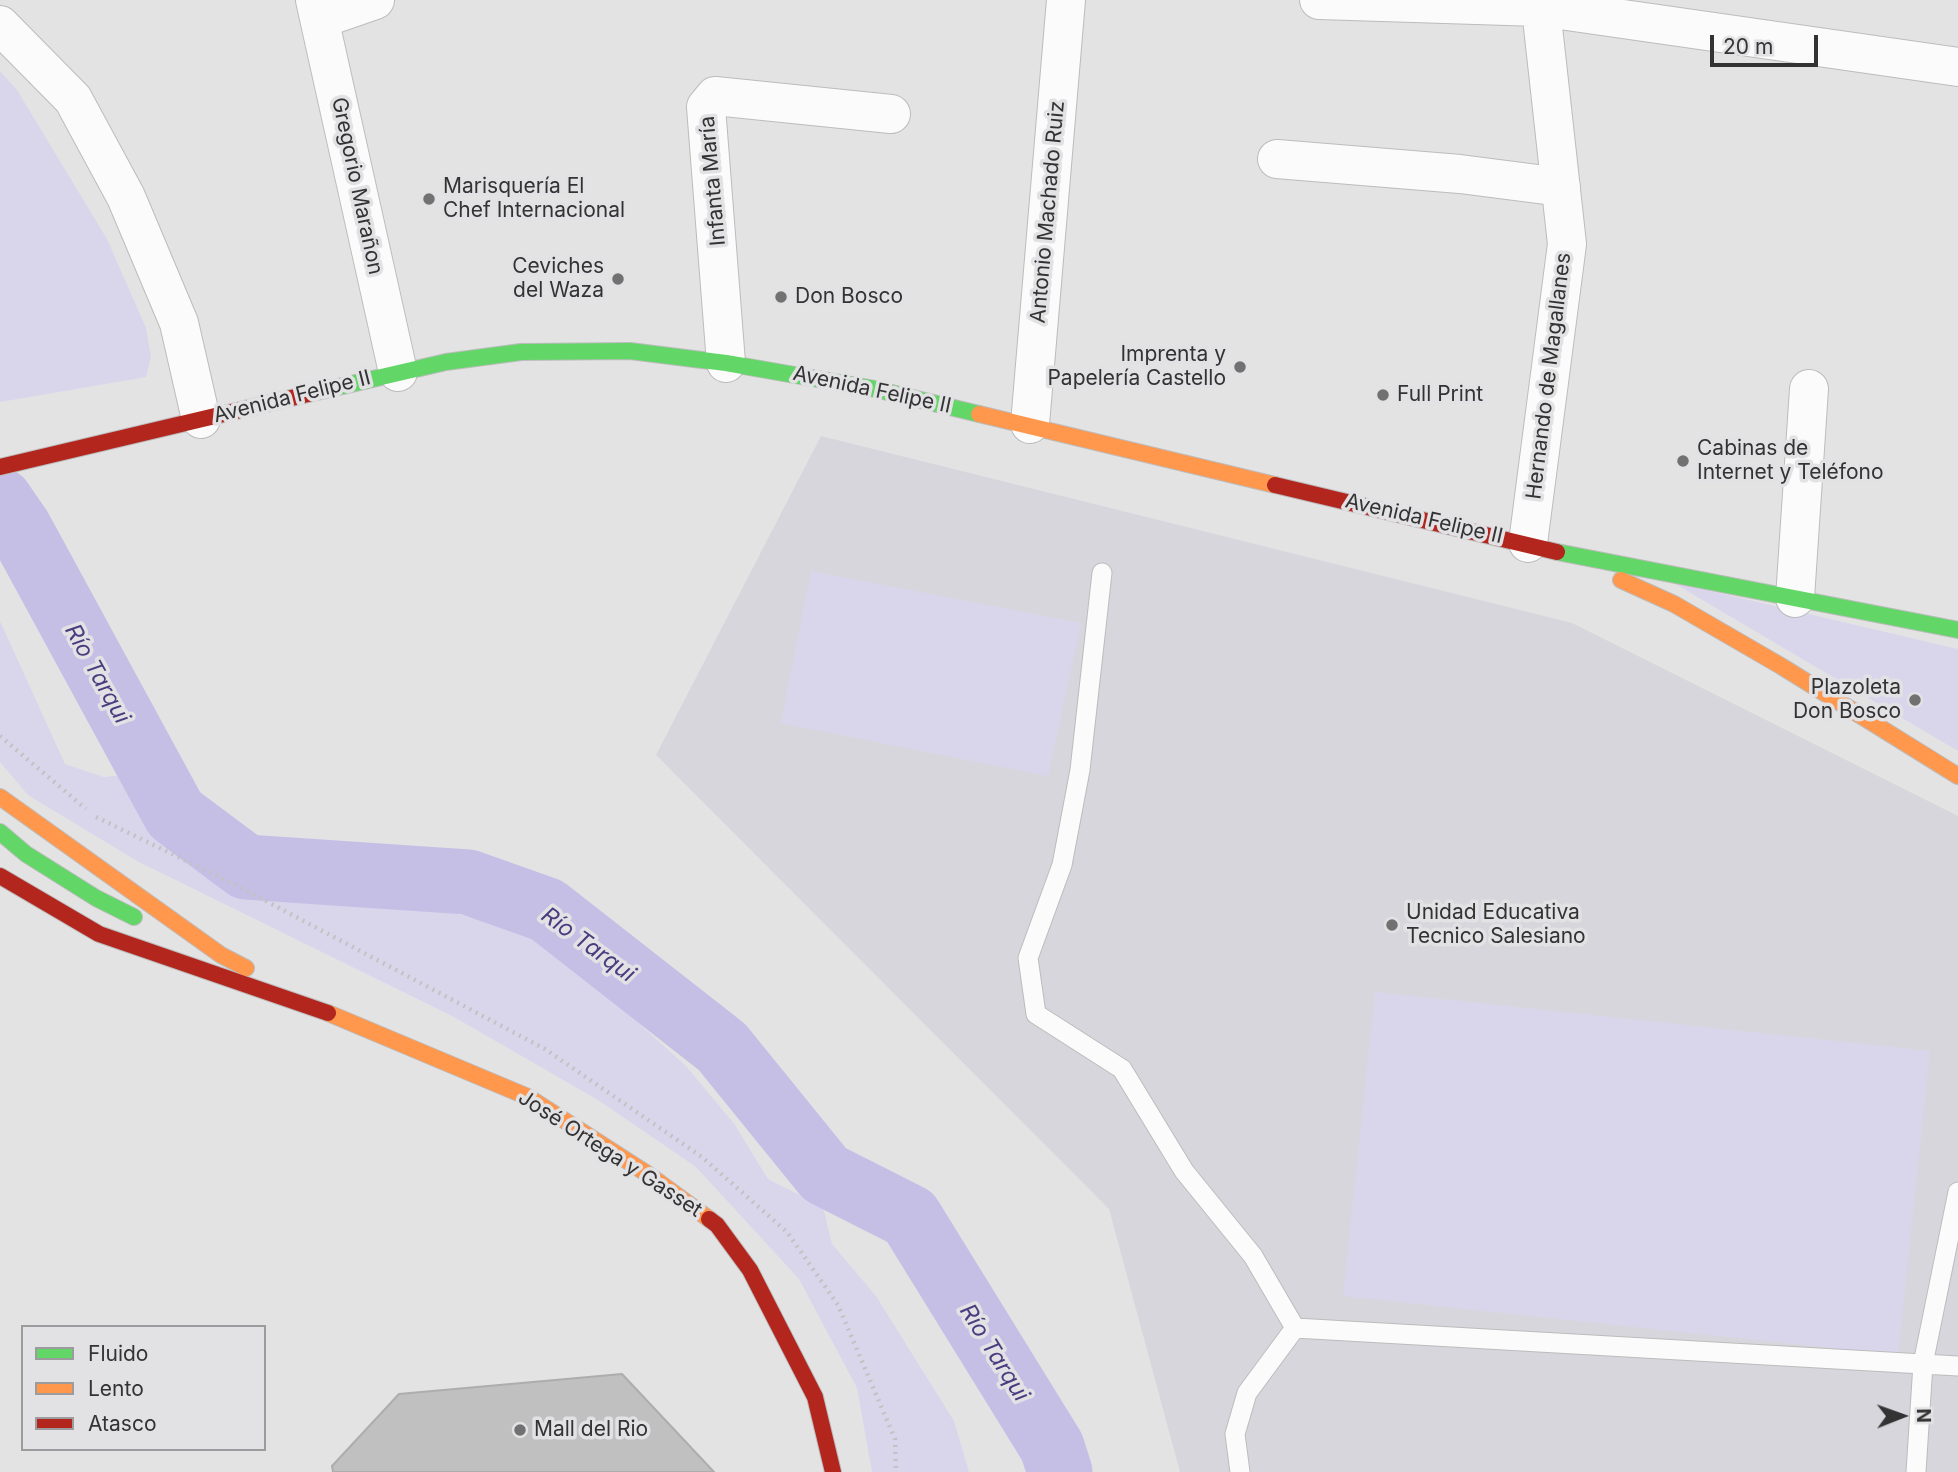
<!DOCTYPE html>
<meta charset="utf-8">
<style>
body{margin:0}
#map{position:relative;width:1958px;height:1472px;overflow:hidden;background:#e3e3e4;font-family:Inter,sans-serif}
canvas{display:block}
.legend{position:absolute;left:21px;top:1325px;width:245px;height:126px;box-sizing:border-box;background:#e2e2e5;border:2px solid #9c9c9e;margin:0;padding:9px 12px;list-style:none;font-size:21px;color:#333334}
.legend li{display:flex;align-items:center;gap:14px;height:35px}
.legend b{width:35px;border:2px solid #9c9c9e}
.north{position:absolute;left:1867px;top:1381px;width:70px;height:70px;-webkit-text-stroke:5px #e2e2e5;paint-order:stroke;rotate:89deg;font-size:19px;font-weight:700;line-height:28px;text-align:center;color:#333334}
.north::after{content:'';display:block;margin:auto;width:24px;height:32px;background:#333334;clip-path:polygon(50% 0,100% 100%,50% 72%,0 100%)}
.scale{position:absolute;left:1710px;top:35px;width:108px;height:32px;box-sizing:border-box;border:4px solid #333334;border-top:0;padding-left:9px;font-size:21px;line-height:24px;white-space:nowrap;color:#333334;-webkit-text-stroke:5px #e2e2e5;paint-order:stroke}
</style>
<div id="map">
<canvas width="1958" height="1472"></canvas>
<ul class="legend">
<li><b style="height:9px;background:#63d668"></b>Fluido</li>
<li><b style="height:9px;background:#ff974d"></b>Lento</li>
<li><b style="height:9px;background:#b3261e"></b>Atasco</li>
</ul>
<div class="north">N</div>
<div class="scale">20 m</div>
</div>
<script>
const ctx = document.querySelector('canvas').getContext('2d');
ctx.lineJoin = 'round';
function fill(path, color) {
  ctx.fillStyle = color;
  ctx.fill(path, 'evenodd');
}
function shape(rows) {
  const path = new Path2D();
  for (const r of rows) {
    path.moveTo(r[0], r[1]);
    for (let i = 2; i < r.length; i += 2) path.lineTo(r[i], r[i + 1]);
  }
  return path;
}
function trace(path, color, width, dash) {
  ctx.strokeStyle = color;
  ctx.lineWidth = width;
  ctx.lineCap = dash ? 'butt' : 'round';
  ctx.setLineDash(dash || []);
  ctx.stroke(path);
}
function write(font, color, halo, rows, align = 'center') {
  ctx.font = font + ' Inter,sans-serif';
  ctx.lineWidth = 7;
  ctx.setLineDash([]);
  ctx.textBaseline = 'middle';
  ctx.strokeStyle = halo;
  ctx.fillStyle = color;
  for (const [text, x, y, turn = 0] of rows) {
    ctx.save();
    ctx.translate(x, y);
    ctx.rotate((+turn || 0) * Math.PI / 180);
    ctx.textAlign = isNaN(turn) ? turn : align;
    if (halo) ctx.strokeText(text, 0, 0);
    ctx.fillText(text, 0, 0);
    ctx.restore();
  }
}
fill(shape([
 [821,436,1572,623,1958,816,1958,1472,1180,1472,1109,1209,656,755]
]), '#d7d6dc');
fill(shape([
 [0,71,17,90,107,239,146,328,151,357,146,377,0,402],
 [811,571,1081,623,1048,776,781,723],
 [1672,582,1958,649,1958,751],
 [0,621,65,764,104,777,176,769,289,889,420,904,528,932,584,974,686,1066,735,1125,768,1179,823,1207,832,1244,876,1296,954,1421,969,1472,872,1472,857,1388,799,1279,696,1167,598,1100,454,1017,137,861,28,795,0,762],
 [1375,992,1930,1051,1898,1355,1343,1296]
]), '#d9d6ec');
trace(shape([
 [0,500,20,529,175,814,246,867,468,882,547,910,722,1047,825,1174,910,1217,1052,1447,1060,1472]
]), '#c5bfe6', 65);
const building = shape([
 [622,1374,714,1472,333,1472,332,1466,399,1394,622,1374]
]);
fill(building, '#c0c0c1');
trace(building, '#adadae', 2);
const lane = shape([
 [1102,573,1080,770,1062,865,1028,958,1036,1014,1122,1069,1184,1171,1253,1256,1295,1328,1923,1364,1916,1472],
 [1958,1192,1923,1364,1958,1366],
 [1240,1472,1235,1434,1247,1393,1295,1328]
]);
const street = shape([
 [315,0,398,372],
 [1319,0,1539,7,1958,67],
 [320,19,375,0],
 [0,25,73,99,126,197,179,323,201,419],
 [1277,159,1460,174,1561,187],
 [726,363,706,107,715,96,891,114],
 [1030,424,1066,0],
 [1528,543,1567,244,1540,0],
 [1795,598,1809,389]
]);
const fast = shape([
 [308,394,446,362,521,352,630,351,726,363,875,389,979,414],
 [1557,552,1958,630],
 [0,832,26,854,96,898,134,917]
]);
const slow = shape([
 [979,414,1275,485],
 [1621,580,1674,604,1781,666,1958,776],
 [0,797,221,955,246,968],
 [328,1013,528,1097,649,1175,709,1219]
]);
const jam = shape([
 [0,467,308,394],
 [1275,485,1557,552],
 [0,876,99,934,328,1013],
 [709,1219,717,1225,750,1270,815,1397,833,1472]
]);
trace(lane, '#bcbcbd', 21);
trace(street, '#bcbcbd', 40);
trace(fast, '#bcbcbd', 18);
trace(slow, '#bcbcbd', 18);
trace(jam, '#bcbcbd', 18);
trace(shape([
 [0,736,86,809],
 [96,817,234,884,545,1049,702,1157,787,1232,838,1305,895,1439,896,1472]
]), '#c2c2c3', 4.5, [2, 5]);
trace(lane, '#fbfbfb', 19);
trace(street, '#fbfbfb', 38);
trace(fast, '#63d668', 16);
trace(slow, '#ff974d', 16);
trace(jam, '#b3261e', 16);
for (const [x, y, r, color] of [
 [429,199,7,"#717172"],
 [618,279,7,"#717172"],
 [781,297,7,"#717172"],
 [1240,367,7,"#717172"],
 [1383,395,7,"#717172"],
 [1683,461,7,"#717172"],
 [1915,700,7,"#717172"],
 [1392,925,7,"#717172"],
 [520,1430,7,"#717172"]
]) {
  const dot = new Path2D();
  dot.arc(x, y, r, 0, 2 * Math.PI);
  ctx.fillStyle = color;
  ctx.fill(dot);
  trace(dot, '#e2e2e5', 2.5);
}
write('21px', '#333334', '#e2e2e5', [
 ["Infanta María",713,181,-95],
 ["Gregorio Marañon",357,186,78],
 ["Antonio Machado Ruiz",1048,212,-85],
 ["Hernando de Magallanes",1549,376,-83],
 ["Avenida Felipe II",872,390,12],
 ["Avenida Felipe II",292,397,-14],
 ["Avenida Felipe II",1424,519,13],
 ["José Ortega y Gasset",610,1154,33]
]);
write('21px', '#333334', '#e2e2e5', [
 ["Marisquería El",443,187],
 ["Chef Internacional",443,211],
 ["Ceviches",604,267,"right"],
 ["del Waza",604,291,"right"],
 ["Don Bosco",795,297],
 ["Imprenta y",1226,355,"right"],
 ["Papelería Castello",1226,379,"right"],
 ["Full Print",1397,395],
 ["Cabinas de",1697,449],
 ["Internet y Teléfono",1697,473],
 ["Plazoleta",1901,688,"right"],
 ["Don Bosco",1901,712,"right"],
 ["Unidad Educativa",1406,913],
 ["Tecnico Salesiano",1406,937],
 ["Mall del Rio",534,1430]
], 'left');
write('italic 23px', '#4b3c7f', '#e2e2e5', [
 ["Río Tarqui",97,674,61],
 ["Río Tarqui",588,945,36],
 ["Río Tarqui",994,1353,58]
]);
</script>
